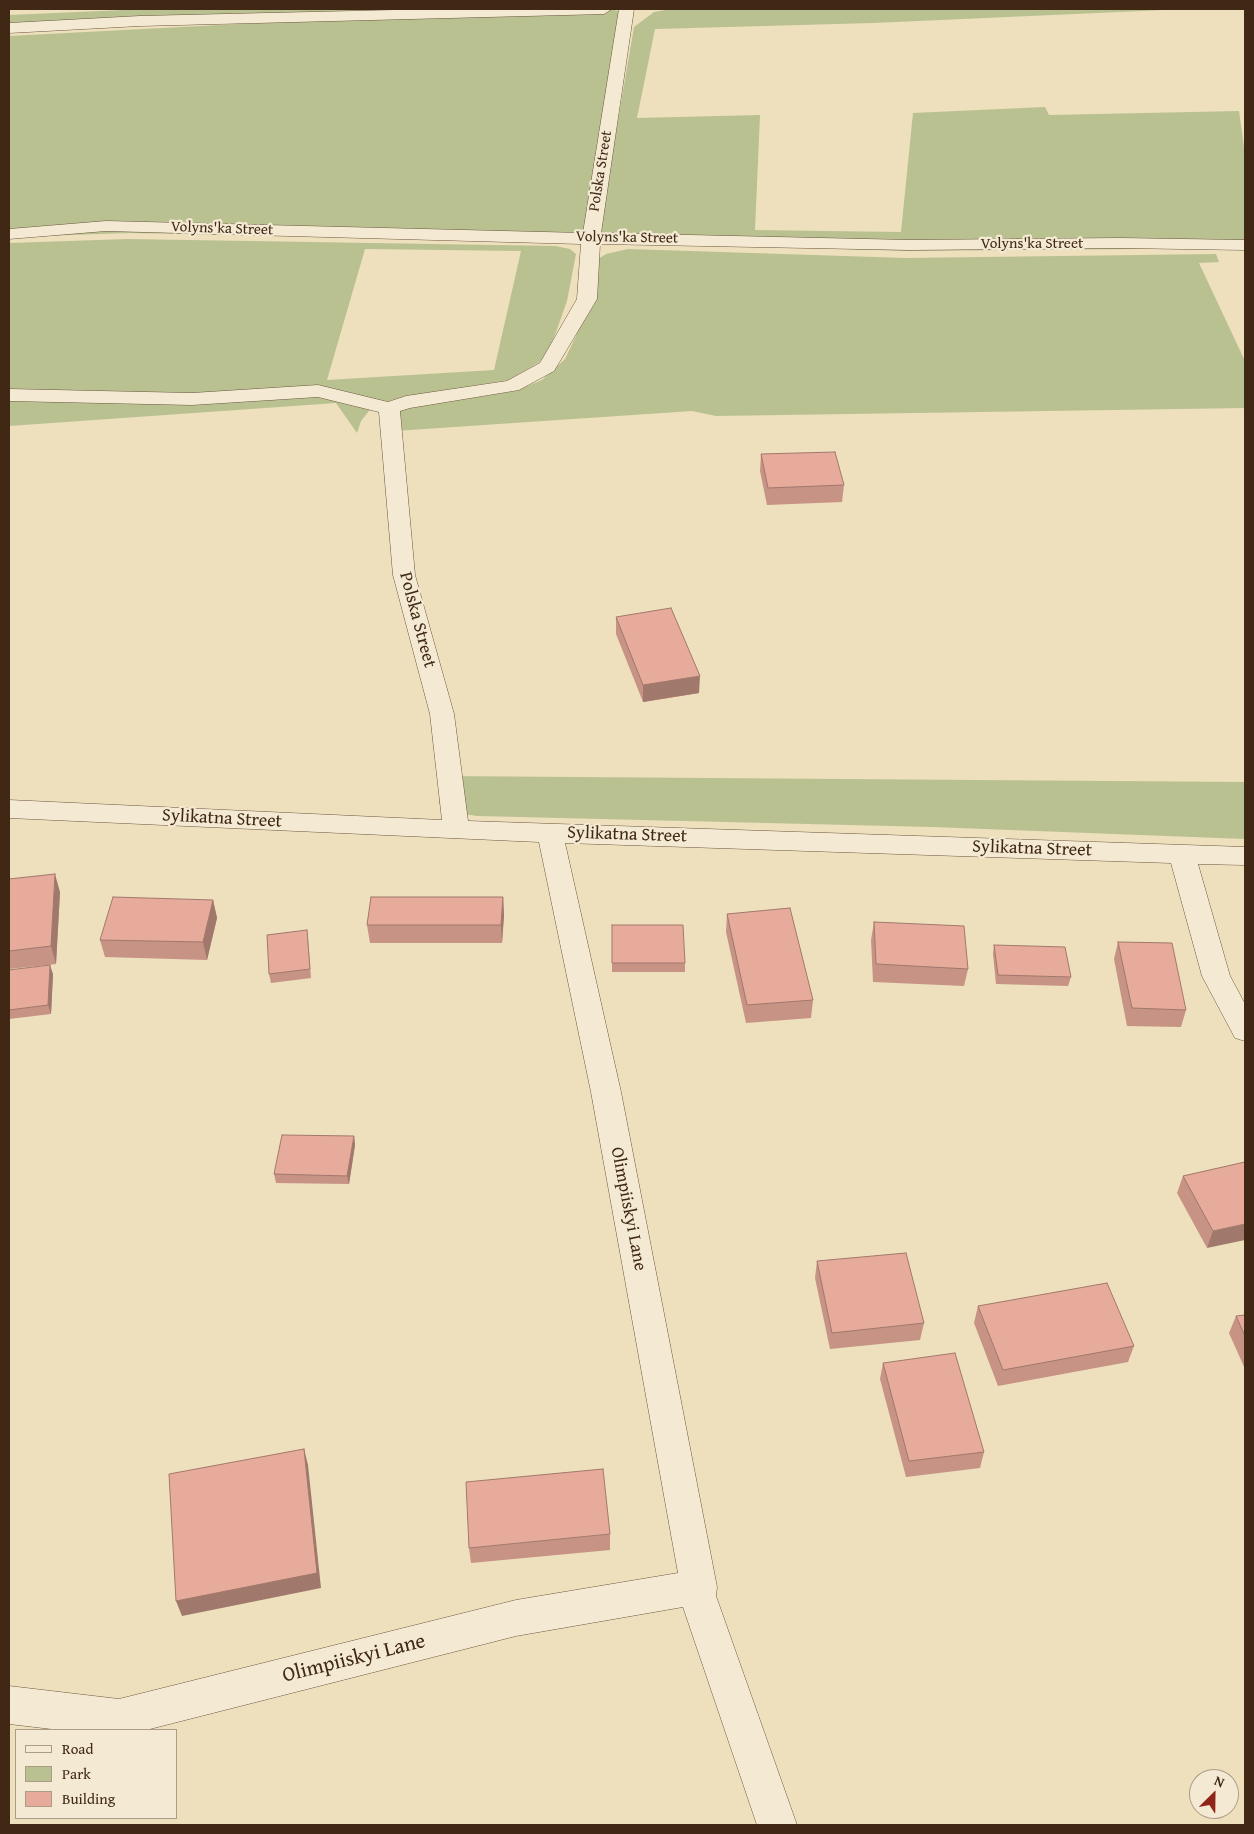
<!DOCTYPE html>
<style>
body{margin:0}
#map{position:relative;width:1254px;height:1834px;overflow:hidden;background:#eedfbd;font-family:"Gentium Book Plus",serif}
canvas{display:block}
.frame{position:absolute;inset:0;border:10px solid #402814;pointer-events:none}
.legend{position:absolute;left:15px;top:1729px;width:162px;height:90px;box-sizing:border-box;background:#f4ead4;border:1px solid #ac9c87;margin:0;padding:6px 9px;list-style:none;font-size:15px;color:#402814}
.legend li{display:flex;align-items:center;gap:10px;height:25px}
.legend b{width:25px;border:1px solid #ac9c87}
.north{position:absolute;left:1189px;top:1769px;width:50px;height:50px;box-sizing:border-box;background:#f4ead4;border:1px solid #ac9c87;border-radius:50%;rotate:23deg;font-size:14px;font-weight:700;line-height:20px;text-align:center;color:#402814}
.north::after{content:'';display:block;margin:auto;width:18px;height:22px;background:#8f2418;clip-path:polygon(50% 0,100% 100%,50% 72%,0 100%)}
</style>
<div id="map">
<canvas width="1254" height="1834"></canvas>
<div class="frame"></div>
<ul class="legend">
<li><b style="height:6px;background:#f4ead4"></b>Road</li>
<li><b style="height:14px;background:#b9c190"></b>Park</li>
<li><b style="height:14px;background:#e6ab9b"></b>Building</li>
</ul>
<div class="north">N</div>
</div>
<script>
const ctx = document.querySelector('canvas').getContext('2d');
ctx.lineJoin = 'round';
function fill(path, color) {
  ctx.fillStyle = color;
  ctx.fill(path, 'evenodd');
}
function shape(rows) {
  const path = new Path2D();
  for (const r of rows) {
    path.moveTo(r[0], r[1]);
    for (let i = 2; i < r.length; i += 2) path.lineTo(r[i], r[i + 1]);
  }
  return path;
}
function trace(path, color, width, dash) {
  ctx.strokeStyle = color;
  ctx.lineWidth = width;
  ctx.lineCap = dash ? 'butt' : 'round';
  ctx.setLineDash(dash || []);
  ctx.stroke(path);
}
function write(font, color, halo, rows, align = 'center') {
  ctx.font = font + ' "Gentium Book Plus",serif';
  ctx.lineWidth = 4.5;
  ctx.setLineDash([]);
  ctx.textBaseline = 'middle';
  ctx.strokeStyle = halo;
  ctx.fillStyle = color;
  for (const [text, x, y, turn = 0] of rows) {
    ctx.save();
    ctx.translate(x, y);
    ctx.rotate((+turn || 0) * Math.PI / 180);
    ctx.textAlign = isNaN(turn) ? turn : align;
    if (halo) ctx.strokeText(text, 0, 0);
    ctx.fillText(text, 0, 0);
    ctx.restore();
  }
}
fill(shape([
 [147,9,460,9,9,32,9,15],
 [526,9,610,9,622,12,618,27,584,229,581,234,563,241,131,233,9,237,9,36],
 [671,9,1187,9,873,23,655,29,637,118,760,115,755,230,901,232,913,113,1045,107,1049,115,1239,111,1245,154,1245,248,906,251,652,243,602,234,599,231,634,27,654,12],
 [128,239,555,246,570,249,576,254,567,301,556,332,547,355,538,363,509,380,403,397,383,403,369,411,361,421,357,433,336,403,9,426,9,243],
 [365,249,521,251,494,370,327,380],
 [628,249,906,258,1216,254,1219,262,1199,263,1245,361,1245,408,716,416,692,411,380,432,382,425,395,410,515,391,542,380,565,359,576,336,598,259,606,254],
 [441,776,1245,782,1245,839,932,827,477,816,446,811,439,803]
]), '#b9c190');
const minor = shape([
 [438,9,612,9,604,14,140,26,9,33,9,23,140,16,438,9],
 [619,9,634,9,601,233,910,240,1120,238,1245,240,1245,250,1120,248,910,250,600,244,597,299,554,371,519,390,410,408,400,411,415,575,454,714,468,821,1245,847,1245,865,1198,864,1230,976,1245,1004,1245,1041,1235,1038,1202,976,1171,863,565,843,621,1092,717,1587,716,1596,797,1825,757,1825,683,1607,516,1636,146,1730,60,1730,9,1724,9,1686,119,1699,516,1600,678,1573,591,1092,539,842,9,818,9,800,442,820,430,714,393,575,379,412,318,397,192,405,9,401,9,389,192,393,318,385,388,402,406,396,507,381,540,363,577,299,581,244,106,231,9,239,9,229,106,221,583,233,619,9]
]);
trace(minor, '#6c563e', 1);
fill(minor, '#f4ead4');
fill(shape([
 [761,454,844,485,842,502,767,505,760,471],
 [616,617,699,693,643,702,616,634],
 [9,879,60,892,56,964,9,969],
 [503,897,504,915,502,943,370,943,367,925],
 [213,900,217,918,207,960,105,957,100,940],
 [727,914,813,1000,811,1018,746,1023,726,932],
 [874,922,968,969,964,986,873,982,871,940],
 [612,925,685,963,685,972,612,972],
 [307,930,308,939,311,978,271,983,269,974],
 [1118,942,1186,1010,1181,1027,1127,1026,1114,959],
 [994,945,1071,977,1068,986,996,984,993,954],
 [9,970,53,974,51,1014,9,1019],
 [354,1136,355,1145,349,1184,276,1183,274,1174],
 [1245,1162,1207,1248,1177,1193,1183,1176],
 [817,1261,924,1323,920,1340,830,1349,815,1278],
 [978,1306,1134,1346,1128,1362,998,1386,974,1323],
 [1245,1315,1245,1369,1229,1333,1236,1316],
 [883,1363,984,1452,980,1468,906,1477,880,1379],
 [610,1534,610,1550,471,1563,469,1548]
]), '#c69385');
fill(shape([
 [700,676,699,693,643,702,643,685],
 [55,874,60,892,56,964,51,946],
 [503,897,504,915,502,943,501,925],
 [213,900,217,918,207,960,203,942],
 [50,965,53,974,51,1014,48,1005],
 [354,1136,355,1145,349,1184,347,1176],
 [1245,1224,1245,1240,1207,1248,1213,1231],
 [304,1449,308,1465,321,1588,182,1616,176,1601]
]), '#a1786c');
const building = shape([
 [835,452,844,485,768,488,761,454,835,452],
 [671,608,700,676,643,685,616,617,671,608],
 [55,874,51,946,9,951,9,879,55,874],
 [113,897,213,900,203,942,100,940,113,897],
 [371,897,503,897,501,925,367,925,371,897],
 [790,908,813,1000,747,1005,727,914,790,908],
 [874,922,964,926,968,969,876,964,874,922],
 [612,925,683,925,685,963,612,963,612,925],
 [307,930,310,969,269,974,267,935,307,930],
 [1118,942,1172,943,1186,1010,1132,1008,1118,942],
 [994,945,1065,947,1071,977,998,975,994,945],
 [50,965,48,1005,9,1010,9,970,50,965],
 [282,1135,354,1136,347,1176,274,1174,282,1135],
 [1245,1162,1245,1224,1213,1231,1183,1176,1245,1162],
 [906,1253,924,1323,832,1333,817,1261,906,1253],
 [1107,1283,1134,1346,1003,1370,978,1306,1107,1283],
 [1245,1315,1245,1336,1236,1316,1245,1315],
 [955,1353,984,1452,909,1461,883,1363,955,1353],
 [304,1449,317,1573,176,1601,169,1474,304,1449],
 [603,1469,610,1534,469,1548,466,1482,603,1469]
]);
fill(building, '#e6ab9b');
trace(building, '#a1786c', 1);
write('15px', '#402814', '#f4ead4', [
 ["Polska Street",601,171,-81],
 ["Volyns'ka Street",222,229,2],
 ["Volyns'ka Street",627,238,1],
 ["Volyns'ka Street",1032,244]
]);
write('18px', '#402814', '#f4ead4', [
 ["Polska Street",417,620,75],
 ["Sylikatna Street",222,819,3],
 ["Sylikatna Street",627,835,2],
 ["Sylikatna Street",1032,849,2],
 ["Olimpiiskyi Lane",628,1209,79]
]);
write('21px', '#402814', '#f4ead4', [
 ["Olimpiiskyi Lane",354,1659,-14]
]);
</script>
